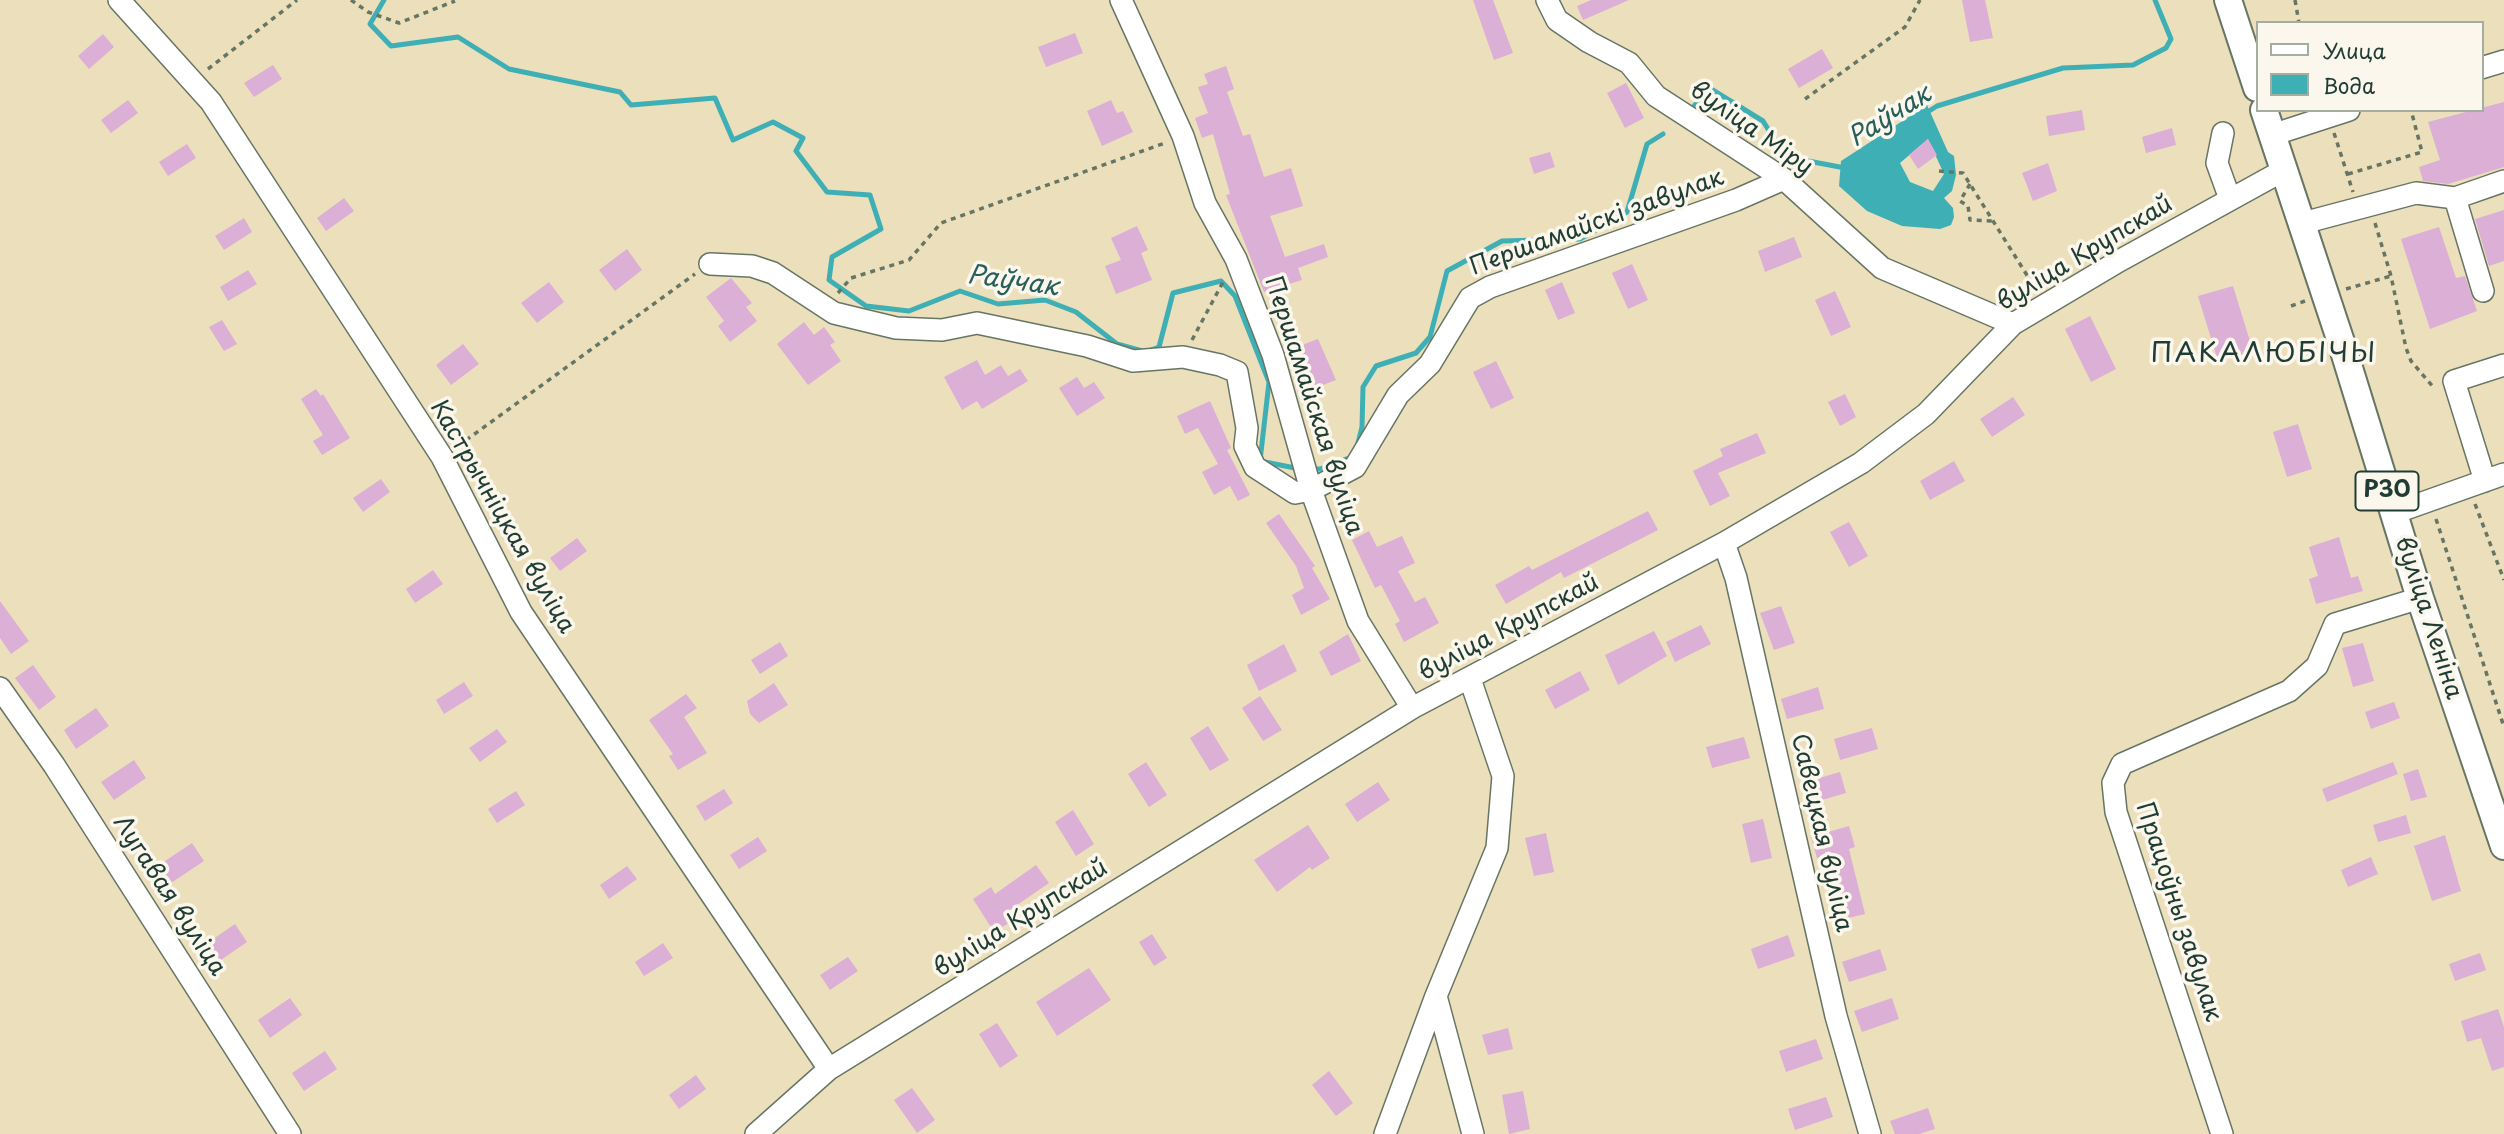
<!DOCTYPE html>
<meta charset="utf-8">
<style>
body{margin:0}
#map{position:relative;width:2504px;height:1134px;overflow:hidden;background:#ecdfbc;font-family:"Playpen Sans",sans-serif}
canvas{display:block}
.legend{position:absolute;left:2256px;top:21px;width:228px;height:91px;box-sizing:border-box;background:#fbf7ec;border:2px solid #a3ada2;margin:0;padding:9px 12px;list-style:none;font-size:21px;color:#1f3d34}
.legend li{display:flex;align-items:center;gap:14px;height:35px}
.legend b{width:35px;border:2px solid #a3ada2}
</style>
<div id="map">
<canvas width="2504" height="1134"></canvas>
<ul class="legend">
<li><b style="height:9px;background:#fff"></b>Улица</li>
<li><b style="height:19px;background:#3eafb5"></b>Вода</li>
</ul>
</div>
<script>
const ctx = document.querySelector('canvas').getContext('2d');
ctx.lineJoin = 'round';
function fill(path, color) {
  ctx.fillStyle = color;
  ctx.fill(path, 'evenodd');
}
function shape(rows) {
  const path = new Path2D();
  for (const r of rows) {
    path.moveTo(r[0], r[1]);
    for (let i = 2; i < r.length; i += 2) path.lineTo(r[i], r[i + 1]);
  }
  return path;
}
function trace(path, color, width, dash) {
  ctx.strokeStyle = color;
  ctx.lineWidth = width;
  ctx.lineCap = dash ? 'butt' : 'round';
  ctx.setLineDash(dash || []);
  ctx.stroke(path);
}
function write(font, color, halo, rows, align = 'center') {
  ctx.font = font + ' "Playpen Sans",sans-serif';
  ctx.lineWidth = 7;
  ctx.setLineDash([]);
  ctx.textBaseline = 'middle';
  ctx.strokeStyle = halo;
  ctx.fillStyle = color;
  for (const [text, x, y, turn = 0] of rows) {
    ctx.save();
    ctx.translate(x, y);
    ctx.rotate((+turn || 0) * Math.PI / 180);
    ctx.textAlign = isNaN(turn) ? turn : align;
    if (halo) ctx.strokeText(text, 0, 0);
    ctx.fillText(text, 0, 0);
    ctx.restore();
  }
}
fill(shape([
 [1927,105,1948,152,1954,156,1956,175,1952,191,1944,198,1953,208,1954,217,1951,225,1940,229,1902,226,1867,211,1839,186,1841,161],
 [1928,139,1944,174,1933,191,1910,182,1900,163]
]), '#3eafb5');
trace(shape([
 [384,0,370,24,391,46,458,37,509,69,620,92,631,105,715,98,733,140,773,122,803,138,796,151,827,192,870,195,881,229,832,257,829,280,866,306,909,311,960,291,998,304,1045,300,1076,312,1117,344,1146,352,1159,347,1173,293,1221,281,1235,296,1269,382,1260,461,1300,469],
 [1694,106,1711,89,1763,121,1781,150,1803,160,1845,168],
 [1926,113,1937,106,2063,68,2133,65,2166,48,2171,39,2155,0],
 [1357,447,1362,427,1363,387,1376,366,1416,353,1430,337,1447,271,1502,241,1580,239,1627,212,1647,144,1663,134],
 [1310,469,1320,469,1354,456]
]), '#3eafb5', 5);
fill(shape([
 [1473,0,1493,0,1513,53,1494,60],
 [1591,0,1629,0,1583,20,1577,6],
 [1962,0,1985,0,1993,38,1970,42],
 [1075,33,1083,53,1046,67,1038,47],
 [103,34,114,47,89,69,78,56],
 [1822,49,1833,68,1799,88,1788,69],
 [273,65,282,79,254,97,244,83],
 [1226,66,1234,89,1227,92,1243,136,1250,134,1264,177,1291,168,1303,206,1270,216,1285,257,1324,244,1328,257,1298,268,1302,280,1264,292,1226,195,1230,194,1213,134,1202,138,1195,118,1208,113,1198,87,1208,84,1204,74],
 [1626,83,1644,118,1625,128,1607,93],
 [128,100,138,113,111,133,101,120],
 [1111,100,1117,113,1123,111,1133,132,1102,146,1087,111],
 [2504,102,2504,167,2448,184,2423,181,2419,167,2440,160,2428,122],
 [2082,110,2085,130,2049,136,2046,116],
 [2172,128,2176,145,2146,153,2142,137],
 [1928,139,1937,155,1918,169,1909,155],
 [187,144,196,158,168,176,159,162],
 [1550,152,1555,167,1534,174,1529,158],
 [2048,163,2057,191,2033,201,2022,173],
 [344,198,354,211,326,231,317,218],
 [2504,210,2504,261,2489,266,2475,219],
 [244,218,252,232,224,250,215,236],
 [1137,226,1148,250,1141,253,1152,280,1116,294,1105,266,1121,260,1111,238],
 [2439,227,2456,278,2465,276,2477,311,2430,329,2401,239],
 [1794,237,1802,257,1765,272,1758,251],
 [627,249,642,270,615,291,599,270],
 [1632,264,1648,300,1628,309,1612,273],
 [248,270,257,284,228,301,220,287],
 [731,278,752,303,746,307,757,321,730,342,718,326,724,321,706,297],
 [549,282,564,302,537,323,521,303],
 [1562,282,1575,313,1558,320,1545,290],
 [2233,286,2253,351,2218,361,2198,296],
 [1835,291,1851,327,1831,336,1815,300],
 [2090,316,2116,369,2091,382,2065,329],
 [222,320,237,344,224,351,209,327],
 [804,322,814,335,824,327,835,342,830,345,841,361,808,385,777,344],
 [1318,339,1336,380,1302,393,1289,350],
 [463,344,479,364,451,385,436,365],
 [977,360,985,375,1001,365,1008,376,1020,369,1028,381,982,409,977,401,962,410,944,377],
 [1496,361,1514,398,1491,409,1473,372],
 [1077,377,1084,388,1094,382,1105,398,1077,416,1059,388],
 [316,389,321,396,323,394,350,438,322,455,313,441,323,435,301,399],
 [1845,394,1856,417,1840,426,1828,402],
 [2013,397,2025,415,1992,437,1980,419],
 [1210,401,1231,448,1227,450,1250,495,1238,501,1230,486,1214,495,1202,472,1218,464,1198,428,1185,434,1177,416],
 [2298,424,2312,469,2287,477,2273,432],
 [1757,433,1766,453,1718,473,1730,496,1710,506,1693,471,1723,456,1720,449],
 [1954,461,1965,481,1930,500,1920,481],
 [381,479,390,492,363,512,353,498],
 [1648,511,1658,530,1564,578,1561,572,1506,604,1495,585,1529,566,1532,570],
 [1279,514,1315,566,1312,568,1330,599,1301,615,1292,595,1304,588,1296,566,1266,523],
 [1849,522,1868,556,1849,567,1830,532],
 [1369,531,1377,547,1402,536,1415,563,1398,571,1415,602,1425,597,1439,623,1404,642,1395,624,1400,621,1381,585,1375,588,1352,540],
 [2339,537,2351,578,2358,576,2363,591,2316,604,2309,579,2318,576,2309,547],
 [577,538,587,551,560,571,550,558],
 [433,570,443,584,415,603,406,589],
 [0,601,29,641,11,654,0,638],
 [1781,606,1795,643,1774,650,1760,613],
 [1701,625,1711,644,1675,662,1666,642],
 [1654,631,1667,656,1618,685,1605,655],
 [1348,634,1361,661,1331,676,1319,652],
 [780,642,788,656,760,674,751,660],
 [2363,643,2374,681,2353,687,2342,648],
 [1284,644,1297,671,1259,691,1247,665],
 [33,665,56,697,39,710,15,678],
 [1580,671,1590,690,1555,709,1545,690],
 [464,682,473,696,444,714,436,700],
 [774,683,788,705,759,723,750,714,747,701],
 [1818,687,1824,709,1787,719,1781,699],
 [686,694,697,708,684,717,707,753,678,770,669,756,673,754,649,720],
 [1260,696,1282,730,1263,741,1242,708],
 [2394,702,2400,718,2371,729,2365,712],
 [96,708,109,726,76,749,64,730],
 [1208,726,1229,760,1210,771,1190,738],
 [1872,728,1878,749,1840,760,1834,739],
 [497,729,507,742,480,762,469,748],
 [1744,737,1750,758,1712,768,1706,747],
 [134,760,146,778,114,800,101,782],
 [1146,762,1167,795,1149,807,1128,774],
 [2393,762,2398,774,2327,802,2322,789],
 [2418,769,2427,797,2411,801,2403,774],
 [1840,772,1846,793,1808,804,1802,783],
 [1378,782,1390,800,1357,822,1345,804],
 [724,789,733,803,705,821,696,806],
 [516,791,525,805,497,823,488,809],
 [1073,810,1094,844,1076,856,1055,822],
 [2406,815,2411,833,2378,842,2373,825],
 [1763,819,1772,858,1751,863,1742,824],
 [1308,825,1330,858,1312,870,1310,867,1277,892,1254,860],
 [1849,826,1855,847,1849,849,1865,914,1844,919,1828,855,1817,858,1811,837],
 [1546,833,1554,872,1534,876,1525,838],
 [2445,835,2461,891,2432,901,2414,846],
 [758,837,767,851,739,869,730,855],
 [192,843,204,861,171,883,159,865],
 [2371,857,2378,874,2348,887,2341,870],
 [1036,865,1049,883,1007,912,1012,921,994,932,973,899,991,887,995,894],
 [627,866,637,879,609,899,600,885],
 [235,924,247,942,215,964,203,946],
 [1152,934,1167,958,1154,966,1139,942],
 [1788,935,1795,956,1758,969,1751,949],
 [663,943,673,958,644,976,635,962],
 [1880,949,1887,970,1849,982,1842,962],
 [2480,953,2486,970,2455,981,2449,964],
 [848,957,858,971,830,990,820,975],
 [1089,968,1111,1000,1057,1036,1036,1002],
 [290,998,302,1015,270,1038,258,1020],
 [1892,998,1899,1019,1862,1032,1854,1011],
 [2498,1009,2504,1027,2504,1067,2492,1071,2481,1038,2467,1042,2461,1021],
 [997,1023,1018,1056,1000,1068,979,1034],
 [1508,1028,1513,1049,1488,1055,1482,1035],
 [1816,1039,1823,1059,1786,1072,1779,1051],
 [325,1051,337,1069,304,1091,292,1073],
 [1329,1071,1353,1103,1336,1116,1312,1085],
 [696,1075,706,1089,679,1109,669,1095],
 [912,1088,935,1120,917,1133,894,1100],
 [1523,1091,1530,1129,1509,1134,1502,1095],
 [1826,1097,1833,1117,1795,1130,1788,1109],
 [1928,1108,1935,1129,1919,1134,1895,1134,1890,1121]
]), '#dbafd6');
const minor = shape([
 [119,0,211,102,442,457,521,612,829,1069],
 [1121,0,1183,136,1205,203,1236,259,1273,355,1311,490,1358,621,1412,708],
 [1547,0,1557,20,1589,42,1629,63,1656,96,1784,179,1882,268,2013,324],
 [2481,68,2504,61],
 [2223,133,2217,163,2230,199],
 [2272,135,2349,110],
 [2455,198,2483,291],
 [2303,223,2416,193,2455,198,2504,181],
 [710,264,752,266,773,273,834,313,896,328,942,330,977,323,1087,346,1133,361,1183,357,1220,365,1237,372,1247,428,1245,446,1255,467,1295,493,1311,490,1355,467,1398,395,1430,364,1470,298,1490,287,1736,200,1784,179],
 [2485,481,2454,381,2504,365],
 [2394,513,2504,474],
 [1724,543,1736,578,1836,1016,1870,1134],
 [0,688,54,765,290,1134],
 [1436,996,1473,1134],
 [756,1134,829,1069,1412,708,1724,543,1861,463,1926,414,2013,324,2119,261,2284,170],
 [1385,1134,1436,996,1497,848,1503,776,1470,679],
 [2222,1134,2116,812,2113,783,2122,764,2289,691,2317,666,2335,624,2420,598]
]);
const major = shape([
 [2228,0,2257,88],
 [2264,110,2342,345,2420,598,2504,846]
]);
trace(minor, '#677664', 24);
trace(major, '#677664', 30);
trace(shape([
 [351,0,368,12,399,23,455,1],
 [2295,0,2299,23],
 [208,69,297,0],
 [1805,99,1905,27,1920,0],
 [2334,133,2353,192],
 [1939,171,1963,173,2035,288],
 [2348,174,2422,152,2411,110],
 [1970,184,1960,201,1968,206,1970,220,1993,221],
 [2375,223,2391,276,2406,348,2411,361,2434,388],
 [2346,289,2391,276],
 [838,293,851,278,909,260,941,223,1165,143],
 [2291,306,2305,301],
 [1192,340,1223,282],
 [458,446,695,274],
 [2475,504,2504,580],
 [2436,519,2504,727]
]), '#677664', 3.5, [5, 5]);
trace(minor, '#fff', 21);
trace(major, '#fff', 26);
for (const [x, y, w] of [
 [2387,491,63]
]) {
  const box = new Path2D();
  box.roundRect(x - w / 2, y - 19.5, w, 39, 5);
  ctx.fillStyle = '#fbf7ec';
  ctx.fill(box);
  trace(box, '#1f3d34', 2);
}
write('bold 23px', '#1f3d34', null, [
 ["Р30",2387,491]
]);
write('24px', '#1f3d34', '#fbf7ec', [
 ["вуліца Міру",1751,129,35],
 ["Першамайскі завулак",1597,223,-20],
 ["вуліца Крупскай",2085,254,-31],
 ["Першамайская вуліца",1313,406,72],
 ["Кастрычніцкая вуліца",502,517,60],
 ["вуліца Леніна",2428,618,72],
 ["вуліца Крупскай",1509,628,-28],
 ["Савецкая вуліца",1821,833,77],
 ["Лугавая вуліца",169,896,57],
 ["Працоўны завулак",2178,912,72],
 ["вуліца Крупскай",1021,919,-32]
]);
write('italic 26px', '#285f5b', '#fbf7ec', [
 ["Раўчак",1890,117,-32],
 ["Раўчак",1013,282,8]
]);
ctx.letterSpacing = '2px';
write('28px', '#1f3d34', '#fbf7ec', [
 ["ПАКАЛЮБІЧЫ",2264,354]
]);
ctx.letterSpacing = '0px';
</script>
